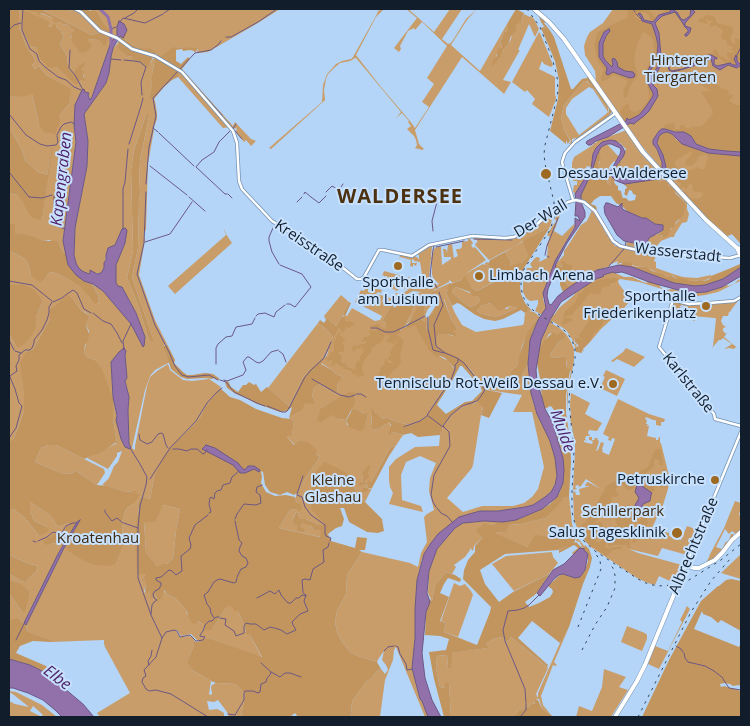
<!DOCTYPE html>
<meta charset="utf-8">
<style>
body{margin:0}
#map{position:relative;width:750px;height:726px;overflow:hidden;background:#b4d5f8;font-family:"Open Sans",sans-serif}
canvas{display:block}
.frame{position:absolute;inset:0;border:10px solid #111d2a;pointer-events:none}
</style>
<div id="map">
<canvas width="750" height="726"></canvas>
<div class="frame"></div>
</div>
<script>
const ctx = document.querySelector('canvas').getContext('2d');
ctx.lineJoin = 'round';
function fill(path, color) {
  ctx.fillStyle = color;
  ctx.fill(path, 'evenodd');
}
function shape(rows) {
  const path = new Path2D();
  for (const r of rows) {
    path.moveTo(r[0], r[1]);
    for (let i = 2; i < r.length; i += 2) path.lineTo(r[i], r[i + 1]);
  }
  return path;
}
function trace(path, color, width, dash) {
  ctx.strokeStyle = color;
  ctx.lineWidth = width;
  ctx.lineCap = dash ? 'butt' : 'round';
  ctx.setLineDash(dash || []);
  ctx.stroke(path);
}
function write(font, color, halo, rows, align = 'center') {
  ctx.font = font + ' "Open Sans",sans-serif';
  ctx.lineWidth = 4;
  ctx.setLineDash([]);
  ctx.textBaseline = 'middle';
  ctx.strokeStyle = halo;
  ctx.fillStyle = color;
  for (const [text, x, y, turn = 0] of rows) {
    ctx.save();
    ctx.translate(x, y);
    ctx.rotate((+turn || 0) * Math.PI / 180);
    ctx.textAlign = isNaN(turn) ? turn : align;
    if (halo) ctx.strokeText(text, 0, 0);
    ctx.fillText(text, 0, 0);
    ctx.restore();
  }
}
fill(shape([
 [20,9,27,9,37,12,53,18,62,24,68,25,71,29,75,30,71,36,75,46,91,39,98,40,102,43,107,42,109,39,99,15,88,9,280,9,258,23,208,52,198,53,197,52,198,49,172,47,160,58,156,55,157,53,137,47,127,41,125,39,126,34,125,34,127,30,117,36,111,42,92,97,90,100,90,97,88,96,89,93,85,92,74,125,76,142,63,240,66,253,63,252,59,244,49,240,44,241,15,233,9,221,9,193,17,195,24,202,27,212,42,220,52,148,47,175,38,172,25,160,22,150,9,127,9,94,11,97,32,94,39,125,59,116,69,104,70,89,46,75,39,66,35,69,32,65,36,61,26,45,19,27,19,14],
 [23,16,51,27,56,26,57,28,62,31,61,33,64,36,60,44,67,56,69,69,74,73,83,62,82,69,84,75,83,78,81,80,76,84,56,67,37,48,30,46,23,32],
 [41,9,61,9,80,12,100,32,92,35],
 [383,9,384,9,376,17,356,55,381,87,410,121,415,128,429,107,422,102,434,84,427,78,447,46,422,22,415,30,414,28,408,31,400,46,401,49,399,52,394,48,417,18,406,9,408,9,414,14,434,32,450,9,462,9,442,39,448,44,451,43,455,37,466,19,477,9,467,20,451,45,480,71,507,24,509,31,504,32,500,43,502,45,501,49,496,55,496,58,500,55,503,50,509,44,516,24,521,23,524,14,530,17,531,16,534,19,539,29,535,37,529,24,518,50,520,50,503,80,511,82,504,94,503,93,462,57,415,130,419,144,424,149,422,150,415,148,417,145,416,140,414,136,407,129,411,126,408,122,409,121,402,113,396,118,401,112,356,58,355,58,350,61,340,63,333,69,328,74,326,79,324,90,325,100,324,101,271,149,269,148,322,102,323,85,327,74,336,64,342,61,351,59,353,57,377,14,378,11],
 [613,9,741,9,741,152,726,151,691,136,665,129,662,129,659,131,653,140,662,162,662,169,661,170,654,160,638,142,596,81,595,71,585,55,584,46,587,37,590,32,603,23],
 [539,32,540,33,553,65,551,67,544,64,542,61,539,69,555,77,555,95,556,97,555,102,549,117,532,104,535,99,527,90,525,92,512,82],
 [121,35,120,43,127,56,134,57,133,60,141,63,148,67,154,57,155,59,153,68,151,90,150,93,150,99,154,99,155,101,157,113,157,119,153,130,154,130,148,163,146,230,144,232,144,238,145,239,139,275,155,320,167,344,164,345,170,362,155,370,150,376,145,390,132,448,135,450,135,446,147,386,150,377,157,371,168,364,170,370,183,380,192,381,209,379,221,387,205,407,201,416,194,424,179,439,154,478,150,499,141,496,137,505,139,509,137,516,141,573,143,573,145,575,141,581,142,583,146,577,146,584,144,592,146,594,150,590,151,592,155,594,157,599,163,590,167,594,175,598,179,602,186,610,187,614,204,625,205,630,213,628,225,609,230,604,238,611,245,628,245,631,250,635,262,658,209,638,203,641,197,640,191,634,182,636,180,635,177,630,176,631,180,637,189,636,193,637,194,640,194,645,188,659,192,670,211,681,209,694,211,695,212,694,211,687,212,685,216,683,236,684,245,694,241,717,229,717,227,712,218,700,214,702,207,701,209,710,217,709,221,711,224,713,224,717,100,717,97,713,130,693,105,647,104,644,104,640,51,642,51,641,27,631,26,625,64,548,116,564,123,541,122,523,126,509,133,504,135,493,133,491,127,492,102,485,109,478,114,466,118,462,122,451,117,453,117,456,108,469,87,458,117,443,113,419,95,360,87,357,84,352,89,331,86,325,90,316,85,312,82,311,74,301,50,319,33,349,26,352,24,391,24,411,14,438,9,442,9,333,17,348,36,326,36,317,43,301,25,285,15,286,9,284,9,251,17,254,26,260,29,267,31,276,45,279,49,273,53,272,64,277,81,286,85,290,89,297,99,303,98,296,92,284,103,291,131,324,143,347,145,337,136,313,122,287,117,286,116,283,116,265,125,243,122,229,115,245,106,255,104,268,101,273,94,273,89,274,82,271,78,267,76,263,74,255,75,228,87,166,88,141,84,114,106,83,109,73,111,57,113,48,117,44],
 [146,115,149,116,140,161,139,187,141,191,139,200,138,248,132,278,153,338,149,340,137,302,127,278,133,251,131,170,134,150],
 [124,349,126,351,125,355,127,378,125,380,129,397,128,410,129,438,129,444,131,448,125,447,121,439,119,430,113,397,111,362],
 [182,69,233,126,235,122,251,139,256,141,251,146,246,140,244,142,235,131,237,130,236,128,232,129,230,127,223,128,178,77],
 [584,81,586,81,593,87,605,105,609,108,608,109,609,114,611,115,612,113,611,115,575,141,576,138,572,139,572,142,573,143,569,144,571,141,564,130,561,117,564,105],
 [589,87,593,89,608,112,606,114,579,135,566,114,566,108,572,99],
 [624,131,636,148,654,169,654,170,636,175,630,176,626,173,623,169,621,164,622,162,621,160,626,149,620,143,610,140,599,145,596,148,591,167,586,166,587,170,584,178,585,179,575,194,573,191,574,185,577,185,577,181,573,181,572,177,572,163,574,157,593,145,594,143,596,143,597,141],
 [658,139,741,156,741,244,732,234,726,237,687,202,687,209,689,214,687,222,682,223,675,234,674,237,671,237,661,241,656,247,654,251,637,249,626,246,627,242,644,245,646,244,649,238,654,235,658,234,661,235,662,237,671,229,679,220,686,203,677,194,668,187,663,180,659,182,662,178,664,172,659,147,657,144],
 [607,144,617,155,619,156,615,162,614,161,609,167,610,175,612,177,610,181,612,186,607,183,608,179,595,180,594,179,599,173,604,173,604,171,598,168,598,164,600,162,600,152,598,151,601,147],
 [592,210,603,225,604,230,615,246,619,246,637,251,656,255,654,261,656,262,656,268,676,275,683,277,697,278,711,275,711,278,703,281,701,280,692,281,676,279,672,275,670,277,666,277,662,274,658,273,647,268,645,266,641,267,620,263,617,265,618,261,609,265,611,266,597,270,570,287,566,283,571,275,571,268,569,265,563,265,561,267,556,264,564,255,564,251,569,244,581,225,587,221],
 [554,212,550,227,489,260,476,246,475,244,478,242,475,243,477,242,477,240,471,238,475,236,515,237],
 [556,212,560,215,554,231,562,236,574,224,575,226,555,261,545,288,543,299,546,308,542,315,535,311,538,304,538,300,530,301,526,298,523,292,523,283,524,281,529,283,529,280,525,274,527,268,532,268,532,267,530,264,535,258,537,257,540,258,539,262,547,258,548,246,546,247,550,237,547,235,553,225,557,221,555,220],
 [224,229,226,234,232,243,175,294,168,286,226,235,224,230],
 [468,238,470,239,473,243,471,245,473,248,475,247,486,260,465,274,483,264,485,265,485,263,488,262,489,263,487,264,493,270,493,278,495,281,477,291,472,288,463,279,453,283,449,280,449,282,434,290,433,292,422,300,422,303,405,327,406,328,416,324,439,356,448,361,454,369,448,383,435,401,429,412,425,417,418,422,409,425,394,421,386,417,383,419,376,413,375,411,372,413,371,427,373,430,379,429,386,424,386,422,389,422,393,432,403,435,395,447,391,446,371,482,367,483,365,481,362,474,363,480,361,486,366,484,368,485,366,488,361,491,372,488,365,502,356,491,348,474,326,525,319,525,306,519,300,519,298,513,296,512,294,516,292,521,297,525,297,530,302,528,299,526,303,523,306,523,311,526,314,530,321,530,321,537,279,528,290,510,297,509,298,504,295,500,297,493,306,477,320,457,299,440,295,445,287,437,292,434,294,421,289,418,297,413,304,403,316,403,312,396,314,388,320,384,334,394,337,392,338,381,343,377,336,374,332,370,321,363,327,355,330,345,336,334,343,316,345,315,347,316,352,308,375,321,380,320,382,316,355,302,361,290,364,291,366,287,364,286,365,285,367,286,366,289,368,289,368,292,371,293,373,288,382,290,381,293,378,292,376,294,384,296,382,302,389,301,387,301,388,297,393,299,396,296,395,294,397,293,399,295,408,290,406,288,404,289,402,287,395,292,396,290,392,289,394,282,398,284,398,281,396,280,396,278,394,279,394,278,392,277,392,279,391,277,390,279,388,277,387,278,387,276,385,276,384,277,384,275,382,276,384,271,406,277,406,278,404,278,406,280,408,280,407,279,408,277,414,279,414,281,412,281,411,282,408,283,407,285,408,287,405,284,404,286,408,288,410,288,409,285,411,286,412,284,416,286,417,282,420,283,419,288,421,288,425,289,429,286,430,287,432,281,433,281,437,285,439,284,433,278,432,274,432,258,431,259,429,277,425,280,423,280,420,262,414,261,414,260,412,259,412,263,417,263,416,266,413,264,413,267,410,266,411,260,400,257,399,260,400,255,402,254,405,256,406,255,413,257,415,256,419,259,419,255,417,254,427,247,460,240,440,244,432,247,431,257,432,257,434,249,437,247,441,247,442,265,451,259,451,257,444,257,443,249,446,249,447,253,448,245,452,244,454,258,458,256,456,250,457,249,460,249,462,247,462,242,468,241],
 [413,291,421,292,406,299,407,302,414,300,419,296,421,298,419,301,413,308,412,312,404,327,401,328,401,331,382,321,392,304,394,304,399,299],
 [353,391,355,399,351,411,357,409,364,414,368,415,367,418,347,425,346,420,338,419,321,408],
 [523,241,523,244,530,256,521,263,518,263,513,267,510,265,511,262,505,252],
 [613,272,624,277,632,277,643,282,647,283,647,281,660,285,660,287,662,288,668,290,672,289,689,293,706,292,727,285,728,286,734,284,739,279,740,281,718,292,705,295,697,296,679,294,639,282,620,279,618,281,619,284,631,300,624,308,601,329,590,342,585,327,579,333,582,340,581,340,577,337,575,338,574,343,577,345,575,347,572,339,566,330,552,321,551,323,561,329,566,334,570,340,574,349,574,361,568,392,568,411,567,395,571,371,567,369,567,363,565,356,556,358,551,357,550,355,558,343,562,340,557,335,552,333,549,334,541,348,539,348,541,340,553,314,554,315,559,308,572,297,575,294,574,294,596,279,602,277,603,275],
 [450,283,452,283,448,286,448,290,446,293,455,313,462,325,476,332,523,325,524,323,525,313,527,312,527,308,531,312,534,312,540,317,537,323,534,321,522,346,517,366,511,371,521,378,528,364,531,392,533,402,537,414,550,441,555,458,557,476,556,482,551,492,545,497,533,505,525,507,498,511,479,511,438,534,427,549,422,559,417,580,415,638,412,668,420,699,422,701,428,717,425,717,396,647,394,650,393,660,385,680,380,717,350,717,352,713,351,706,353,700,366,682,372,678,376,672,381,669,385,674,388,670,386,665,382,660,384,651,379,658,377,662,358,656,350,652,342,642,337,632,335,622,337,611,346,594,347,575,362,552,410,563,418,567,421,553,427,542,424,517,427,514,434,510,429,491,430,478,436,463,420,456,406,462,401,475,402,500,421,506,423,512,389,504,393,493,390,487,389,480,389,467,396,459,415,447,439,446,440,435,443,430,442,427,456,411,466,405,472,405,478,401,483,406,481,415,473,465,472,468,447,498,463,512,482,506,513,506,524,503,532,497,538,489,544,467,532,412,513,412,522,395,487,390,469,368,437,347,435,343,437,338,439,334,447,334,453,336,453,330,457,328,451,319,444,299,443,301,438,302,433,312,429,316,438,302,436,301,428,309,425,316,427,318,428,317,428,331,427,331,426,323,424,323,421,319,424,316,426,311,424,310,424,306,426,303,426,299,429,299,436,292,435,290],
 [456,287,477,296,480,301,475,305,471,307,465,304,452,292,453,290],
 [341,295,349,302,336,326,324,316],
 [741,299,738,301,731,310,731,311,729,312,728,316,723,316,721,321,723,325,726,327,723,328,723,331,726,334,728,332,724,337,740,350,736,347,734,349,729,348,724,349,732,344,723,338,721,340,719,340,711,349,713,346,716,319,715,318,692,316,691,319,695,320,695,321,690,319,691,315,689,314,689,311,683,312,686,308,683,305,681,305,679,311,671,309,674,300,685,304,691,305,733,302],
 [490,303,494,306,507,309,510,306,517,308,497,317,482,314,477,311,481,306],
 [318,323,326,329,333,337,323,357,308,371,302,379,289,406,268,388],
 [626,348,645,357,634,367,617,359,613,362,611,361,623,352],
 [606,370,625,379,617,396,600,388,605,377,603,376],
 [571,393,590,403,585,414,602,423,597,431,589,430,588,433,590,436,586,436,585,439,587,441,584,440,584,442,592,444,593,441,589,440,589,437,592,437,592,440,595,440,594,438,597,438,599,442,596,451,598,450,601,442,604,443,602,449,603,450,602,452,609,455,615,439,612,438,611,441,608,440,609,437,603,434,618,399,649,414,665,419,664,422,661,422,661,426,656,425,656,421,655,420,653,420,646,417,645,419,647,420,646,424,649,424,647,425,647,426,649,426,647,436,656,438,656,440,658,440,659,437,660,437,660,443,661,443,670,480,668,489,663,505,652,528,669,533,669,536,681,540,687,526,698,530,687,555,662,548,658,556,629,549,638,553,682,565,682,566,676,582,674,583,659,576,655,585,648,583,637,578,591,547,586,542,578,531,574,519,573,492,575,491,576,495,580,495,579,489,590,486,585,486,586,483,588,482,601,489,586,479,581,486,579,487,578,485,577,485,575,487,577,489,573,490,575,452,575,442,570,418,571,417,570,405],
 [48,445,56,445,104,469,105,473,97,485,76,471,70,474,61,473,35,462,41,448],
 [565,496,569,497,570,504,569,505,570,505,572,524,575,534,576,533,577,537,585,547,585,549,582,548,579,546,581,547,582,546,580,543,580,542,576,541,577,537,574,536,575,535,574,532,571,532,570,533,571,539,548,537,528,547,494,534,494,533,504,532,509,525,522,524,546,518],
 [735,501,741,503,741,509,739,514,741,518,741,529,736,534,732,531,729,534,725,529,716,547,722,549,725,543,729,540,731,534,733,534,734,535,720,555,702,566,696,567,694,566,697,567,706,563,709,557,710,557,709,556,724,528],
 [30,502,50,515,58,527,69,523,65,532,59,535,48,545,54,543,63,547,47,577,24,623,19,619,10,621,9,620,9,593,22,612,20,583,9,579,9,574,26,583,28,579,36,572,38,566,27,563,9,555,9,509,13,509,25,518,39,536,47,527,34,521,32,515,30,513],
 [163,505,180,509,176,530,173,559,167,564,162,564,157,568,146,552,144,522,151,522],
 [484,521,498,522,498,524,481,526,477,530,482,538,474,546,473,551,470,548,470,550,465,557,454,565,456,567,452,574,446,572,435,585,432,601,428,593,429,571,437,549,455,528,463,523],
 [552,552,553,557,558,563,549,574,514,591,492,564,506,556],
 [741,554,741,579,721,573,740,555],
 [454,583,460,586,465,584,471,591,473,595,458,637,444,632,446,623,441,621],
 [687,606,690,609,659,669,648,664,655,646,668,651,682,622,680,620],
 [627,626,645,633,647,635,647,639,642,651,621,642],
 [569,627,554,662,557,665,555,666,553,665,541,696,543,705,551,715,542,709,539,699,535,699,535,702,530,706,519,710,513,717,451,717,449,683,445,688,440,687,436,669,437,656,447,655,448,668,451,668,451,653,487,648,486,644,493,639,502,637,507,642,511,637,548,668,536,694,538,698,538,693,560,643],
 [604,669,626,677,619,687,628,690,611,717,576,717,579,706,592,711,602,687],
 [9,691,16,692,42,705,57,717,43,717,42,714,33,706,30,711,42,717,11,717,9,715,9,701,15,704,29,707,14,695,9,692]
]), '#c99d69');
fill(shape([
 [9,9,20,9,19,14,19,27,26,45,36,61,32,65,35,69,39,66,46,75,71,89,69,104,59,116,60,121,55,135,51,133,45,133,39,125,32,94,26,96,11,97,9,94],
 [27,9,41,9,92,35,100,32,80,12,61,9,88,9,90,11,95,11,99,15,104,24,111,32,109,39,105,46,98,40,90,39,88,41,92,45,90,48,86,52,80,53,72,42,71,33,74,32,74,30,71,29,68,25,62,24,59,22,54,23,53,18,41,13,40,15,37,14,37,12,32,12],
 [516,9,524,13,521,23,518,24,516,24,516,30,510,38,509,44,503,50,500,57,493,66,492,65,493,59,496,58,498,49,501,48,502,45,500,43,504,32,508,31,507,24],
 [627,9,632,9,634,11,639,9,648,9,655,17,667,9,671,9,672,10,670,12,665,13,657,17,653,22,650,22,651,19,649,18,649,15,645,12,639,13,635,16,635,17,644,22,651,23,655,31,658,45,657,64,656,70,651,74,650,71,652,68,650,66,649,73,650,75,648,78,649,86,653,93,653,96,642,112,629,120,627,118,626,121,624,122,620,111,626,104,629,104,629,108,630,110,635,112,641,109,648,101,649,94,645,73,654,51,653,39,644,32,642,33,636,48,634,59,635,66,638,75,630,86,627,97,624,98,623,92,628,81,614,75,612,76,607,80,601,81,601,77,604,70,599,63,596,54,594,44,598,32,607,27,628,17],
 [610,31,606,36,603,44,603,56,605,60,612,67,613,64,621,69,633,73,634,77,630,78,613,72,608,75,607,68,599,57,599,43],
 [25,11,46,20,50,23,48,26,51,27,55,24,57,28,62,31,61,33,64,36,60,44,67,56,68,64,69,65,69,69,74,73,76,69,83,62,85,64,82,69,84,72,83,78,86,79,85,81,81,80,76,85,56,67,51,68,48,67,40,58,37,48,30,46,23,32,23,14],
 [709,15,715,17,716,21,718,24,723,24,734,28,733,32,730,38,732,43,735,44,736,42,734,39,735,38,739,39,739,41,741,41,741,58,740,61,738,62,736,55,735,62,737,65,733,65,727,63,725,64,725,63,720,58,713,56,708,55,703,60,698,56,698,54,701,54,703,55,704,54,706,55,708,53,712,53,714,50,717,50,720,57,722,56,729,61,730,59,727,57,726,54,728,52,733,53,735,52,731,50,733,47,731,46,729,46,727,45,727,41,722,39,721,37,723,32,722,30,715,25,713,25,713,27,710,27,710,23,713,22,712,21,706,20,706,21,708,23,707,24,698,21,700,18,703,19,704,16],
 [539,16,546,22,544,23,549,29,554,37,571,89,573,89,582,79,587,78,588,75,612,112,610,114,609,114,609,108,605,105,595,90,587,81,584,81,564,105,561,117,564,130,570,140,568,144,566,140,566,144,550,131,558,99,559,80,555,61,541,28,543,27,545,28,541,22],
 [127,33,125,39,127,41,137,47,147,49,149,48,157,53,156,55,160,57,172,47,198,48,195,53,194,51,190,50,183,51,182,49,176,50,176,61,181,64,188,57,190,59,182,69,178,77,172,80,164,87,154,99,150,99,150,93,151,90,152,75,155,58,153,57,148,68,141,63,133,60,133,57,127,56,118,48,121,35],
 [701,77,711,79,712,82,719,86,722,89,728,90,729,92,728,95,731,94,733,95,732,98,730,99,729,101,736,105,741,105,741,152,726,151,709,149,696,144,691,136,684,132,663,129,664,126,667,124,674,123,675,129,680,129,680,125,683,125,688,129,693,126,698,127,702,126,711,116,713,113,712,109,701,92,703,91,711,91,701,85,699,81],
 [148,114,149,116,140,161,139,187,141,191,139,200,138,248,132,278,153,338,153,342,149,340,137,302,127,278,133,251,131,170,134,150,146,115],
 [9,127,22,150,25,160,38,172,47,175,52,147,53,147,42,220,33,218,27,212,23,202,17,195,9,193],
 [626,130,659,172,657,175,626,179,618,178,616,177,613,170,621,160,622,162,621,165,623,169,626,173,630,176,636,175,654,169,636,148,624,131],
 [667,132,672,134,677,140,687,146,708,153,741,156,741,244,732,234,729,235,727,235,717,226,715,226,682,191,686,192,690,198,698,199,702,197,703,193,699,192,696,192,693,191,692,184,690,183,686,190,684,187,681,188,679,185,682,184,678,182,675,176,673,175,668,176,664,172,666,170,658,139,660,134],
 [691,151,692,154,686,160,685,165,688,166,693,165,696,162,699,156,707,154,708,158,706,162,705,169,700,169,697,167,694,169,683,172,677,168,674,163,675,161],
 [598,151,600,152,600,157,601,159,598,164,598,168,604,171,604,173,599,173,595,177,595,180,598,177,603,180,606,176,608,177,607,183,611,185,610,181,612,177,615,180,614,182,616,185,618,186,618,190,621,191,622,196,623,198,626,198,629,201,635,200,636,195,633,194,632,191,629,190,627,196,624,194,625,192,625,189,627,188,626,186,622,183,636,182,660,178,662,175,662,178,659,182,663,180,665,181,668,184,668,187,671,187,674,189,675,193,686,203,683,216,676,222,674,228,671,228,669,234,664,238,661,235,658,235,658,234,663,230,663,225,655,224,646,218,642,218,628,212,622,206,616,203,611,196,600,196,594,200,591,204,596,206,597,209,596,210,581,199,581,195,591,174],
 [9,221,11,224,13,224,15,225,15,233,28,235,44,241,56,241,59,244,63,252,66,253,68,265,84,281,92,284,98,296,99,302,95,304,80,286,64,277,53,272,49,273,45,279,40,282,31,276,29,267,26,260,17,254,9,251],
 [550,227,524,268,521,277,520,285,521,294,525,303,533,312,527,309,527,312,525,313,521,310,503,319,495,321,484,319,474,314,460,304,457,303,452,306,446,293,448,290,447,289,448,285,461,280,465,276,472,288,477,291,494,282,493,278,493,271,490,269,490,267,487,264,489,263,490,260,505,252,511,262,510,265,512,266,518,263,521,263,529,256,523,244,523,241],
 [456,287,470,292,472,296,477,296,480,301,475,305,471,307,465,304,452,292,453,290],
 [490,303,499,311,510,306,517,308,497,317,482,314,477,311,481,306],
 [562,261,565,261,566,264,573,265,571,269,572,271,571,276,566,283,570,287,563,292,560,285,560,278,559,276,553,277,556,264,561,267,563,265,561,263],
 [625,262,632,263,632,266,641,267,645,266,652,271,663,274,666,277,670,277,671,275,676,279,680,278,692,281,701,280,703,281,708,280,711,278,711,276,731,268,740,264,741,264,741,267,723,279,705,285,695,286,674,283,632,267,619,265],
 [608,278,610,279,612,278,616,278,618,280,614,283,611,283,609,287,605,286,602,288,600,294,594,294,591,293,587,296,586,300,584,300,581,305,578,307,572,315,566,316,566,318,572,318,572,321,562,325,565,311,575,303,579,293,582,293,584,289,584,287,593,281],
 [9,284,15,285,25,285,34,290,43,301,36,317,36,326,32,335,22,346,17,348,9,333],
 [435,290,437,292,433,295,432,299,425,299,426,305,424,306,424,310,426,311,424,316,421,319,424,322,426,323,427,331,428,331,429,316,433,312,438,301,443,301,443,298,451,319,457,328,456,330,453,331,453,332,456,333,455,336,447,334,439,334,437,338,436,343,437,347,462,360,487,390,502,393,489,418,481,415,483,407,480,405,477,401,472,405,466,405,456,411,442,427,443,430,440,435,418,437,411,433,403,435,393,432,389,435,388,435,391,425,389,422,387,422,386,424,379,429,373,430,371,427,372,416,371,408,383,419,386,417,394,421,409,425,418,422,425,417,429,412,435,401,448,383,454,368,445,358,440,356,437,357,435,356,429,350,417,329,416,325,405,329,419,305,422,303,424,297,429,295],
 [460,366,462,366,481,388,482,391,472,401,465,402,446,414,437,405,438,403,453,379],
 [68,295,74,301,82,311,84,312,90,316,86,325,89,334,88,341,85,345,84,352,87,357,95,360,102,369,113,399,113,419,117,443,115,443,102,452,84,459,56,445,48,445,41,448,35,462,61,473,70,474,76,471,97,485,107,486,127,492,133,491,137,491,135,493,140,495,133,504,126,509,122,523,123,541,122,547,116,564,108,566,95,565,84,561,64,548,79,520,77,522,63,547,54,543,48,545,44,544,43,541,55,534,59,535,64,532,69,523,58,527,50,515,30,502,30,513,32,515,34,521,47,527,49,530,46,533,39,536,25,518,13,509,9,509,9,442,14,438,24,411,24,391,20,363,26,352,33,349,50,319,50,310],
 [421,295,419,301,413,308,412,312,404,327,401,328,400,333,397,334,404,341,402,346,402,350,400,353,401,362,398,367,393,371,388,377,386,377,384,374,383,376,379,377,380,375,377,374,381,372,380,368,384,365,385,359,387,359,387,362,393,364,392,361,389,360,388,358,391,355,390,352,397,340,397,339,393,344,389,342,387,343,387,340,390,336,385,334,384,339,379,344,377,344,372,348,371,352,363,362,364,364,361,364,363,367,362,370,364,373,363,376,357,377,356,374,353,375,353,373,350,370,347,370,343,368,343,366,341,367,336,363,334,366,329,365,332,363,333,360,331,361,329,360,328,363,327,359,324,360,321,364,332,370,336,374,343,377,338,382,337,392,334,394,320,384,314,388,312,396,316,403,311,404,305,403,302,410,289,418,292,407,287,411,280,412,255,403,246,398,236,394,227,388,225,382,228,381,231,387,238,392,243,385,246,385,249,382,254,385,256,384,261,392,267,387,289,406,302,379,308,371,323,357,333,337,326,329,318,323,320,320,324,323,326,320,324,316,336,326,349,302,351,303,346,314,346,315,343,315,342,318,344,317,346,322,349,321,354,323,355,325,354,326,352,325,350,328,347,327,342,333,340,328,339,328,324,359,325,360,327,357,328,358,331,352,333,353,334,352,334,342,338,333,340,332,340,336,342,336,345,340,344,342,343,341,342,342,344,345,344,351,341,352,339,352,338,354,342,356,342,360,340,360,343,363,346,364,347,367,355,370,356,368,355,366,358,360,360,362,361,360,359,357,364,352,362,347,360,349,357,348,355,351,351,350,354,345,358,346,361,344,365,344,367,342,367,340,363,342,361,341,363,340,364,337,367,337,371,334,369,332,370,330,377,331,375,327,370,327,370,326,378,324,381,327,386,329,387,325,386,325,386,323,382,321,392,304,394,304,393,306,395,308,397,304,403,300,406,299,408,303,409,299,413,301,415,298],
 [605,314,609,316,611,315,614,317,603,322,601,327,594,333,590,341,590,342,583,349,584,352,582,350,582,353,576,352,575,347,579,346,575,342,575,338,577,337,582,340,579,336,579,333,589,322,588,318,595,316,597,319,599,316,603,317],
 [534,321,537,323,533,331,528,356,528,364,521,378,520,379,511,376,511,371,517,366,519,356,528,331,530,329],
 [561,332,563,332,564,333,565,337,562,340,558,343,550,355,551,357,556,358,564,356,566,357,567,369,571,369,570,371,566,395,566,413,570,440,571,462,569,497,564,497,561,502,546,518,522,524,509,525,506,532,494,533,528,547,535,535,563,539,571,539,572,537,574,537,576,538,574,543,576,542,582,548,584,549,585,545,589,549,592,558,590,567,583,584,569,627,561,642,560,643,532,621,518,638,548,665,547,667,511,637,507,642,502,637,493,639,486,644,488,648,452,653,451,668,448,668,447,655,437,656,436,669,440,687,445,688,445,683,449,683,451,717,444,717,434,679,429,652,446,650,449,639,440,636,425,635,426,612,430,599,432,601,435,585,446,572,455,575,461,579,460,582,448,578,444,584,440,593,449,597,440,621,446,623,444,632,477,645,490,612,491,607,463,579,464,570,468,560,475,552,475,546,482,538,476,530,478,528,485,523,489,525,496,524,498,522,503,522,516,520,538,511,550,504,559,494,563,483,564,470,563,458,555,430,557,419,555,416,555,412,552,407,550,406,545,409,542,398,541,388,541,384,537,363,539,348,542,346,543,342,552,333,555,333,557,335],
 [574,545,578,548,572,553,573,554,584,550,588,554,588,561,585,570,580,577,575,578,563,574,559,576,549,585,549,587,552,589,553,592,550,597,539,603,529,607,525,602,536,594,549,575,549,574,513,592,499,602,485,584,480,570,505,554,558,550,569,546,559,550,559,553],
 [167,344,175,360,174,363,183,372,187,375,192,375,205,373,213,374,220,379,218,380,214,378,212,379,205,378,187,379,181,377,171,369,166,353,163,347],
 [220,388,230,397,240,400,256,409,282,418,291,419,294,421,292,435,287,437,294,445,299,440,309,443,317,450,316,454,320,457,306,477,297,493,294,495,287,492,280,495,270,492,265,485,263,472,261,471,262,477,261,483,266,492,275,496,286,495,295,497,296,502,302,505,301,510,299,512,297,509,290,510,279,528,320,537,321,530,314,530,311,526,303,523,300,526,302,528,305,529,304,532,297,531,297,525,294,524,292,521,296,512,298,513,300,519,306,519,319,525,325,525,311,509,313,476,324,462,335,467,348,474,356,491,365,502,382,519,384,531,378,533,367,532,349,522,344,508,340,508,344,519,342,526,336,528,328,534,331,541,355,548,357,537,367,538,365,550,359,550,362,552,347,575,346,594,337,611,335,622,337,632,342,642,350,652,358,656,377,662,381,669,376,672,372,678,366,682,353,700,351,706,352,713,350,717,298,717,295,713,290,717,241,717,245,694,236,684,216,683,211,681,192,670,188,664,188,659,194,645,194,640,196,642,209,638,262,657,250,635,246,634,245,628,238,611,235,611,230,605,225,609,213,628,211,630,205,631,204,625,198,621,195,625,191,622,186,610,179,602,175,598,167,594,164,590,162,598,158,601,155,594,152,598,150,598,151,593,150,591,145,595,146,578,142,583,141,581,145,575,141,573,139,575,137,572,135,542,137,516,139,509,137,505,141,496,150,499,154,478,163,457,179,439,194,424,201,416,205,407],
 [163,505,180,509,176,530,173,559,167,564,162,564,157,567,146,552,144,522,155,522],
 [354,391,355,399,355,403,346,420,338,419,331,415,320,423,317,419,321,408,349,392],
 [357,409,364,414,367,413,368,415,364,428,361,431,358,431,355,429,350,428,346,421,352,410],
 [391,446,395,447,389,456,372,488,369,488,367,491,362,492,361,491,363,488,366,488,368,486,366,484,361,486,358,485,360,482,362,483,363,480,362,474,364,470,369,465,371,466,367,474,369,475,369,477,365,481,367,483,369,480,371,482],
 [657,449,661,449,663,464,662,466,657,463,660,463,659,460,654,459,654,466,646,473,650,479,651,478,656,478,658,480,661,480,663,469,664,468,666,474,665,476,667,478,665,480,667,486,665,488,663,486,661,488,660,488,660,482,658,481,654,483,655,491,651,492,644,488,641,486,641,482,639,480,641,479,640,478,643,476,644,473,640,475,635,476,632,482,635,485,633,489,628,490,625,488,625,486,621,484,619,482,648,467,655,450],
 [615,481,619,484,619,486,615,489,619,495,616,497,612,497,612,501,607,509,600,509,601,515,598,516,598,520,595,522,596,523,600,522,602,523,603,525,603,526,608,529,608,531,601,539,596,539,596,542,600,542,605,536,608,538,611,537,611,529,615,526,618,527,615,519,615,515,619,513,617,508,622,507,626,505,628,505,631,507,633,506,636,506,633,510,640,513,638,518,632,523,632,532,630,535,630,537,631,538,629,544,643,532,643,531,639,532,636,526,641,519,641,514,643,512,645,512,646,511,647,511,649,515,647,518,648,522,647,525,645,526,645,527,649,528,634,543,632,542,629,545,632,548,629,548,626,545,613,545,609,547,608,546,608,543,606,543,605,547,609,549,613,547,618,547,622,546,622,547,621,549,612,550,607,557,586,542,578,531,582,524,585,523,603,492,605,490,605,487],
 [9,555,27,563,38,566,36,572,28,579,26,583,9,574],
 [9,579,20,583,29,592,29,596,25,612,22,612,9,593],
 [731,579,741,581,741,631,721,620,718,623,711,617,703,614,702,611,694,629,739,647,740,645,741,641,741,686,739,685,733,686,730,684,725,683,720,684,721,687,724,686,741,691,741,717,642,717,669,660,701,601,718,586,719,586,726,580],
 [13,619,19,619,26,625,27,631,52,641,51,642,33,641,20,646,16,653,46,666,49,669,46,673,30,665,9,659,9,620,10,621],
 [535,699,538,700,542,709,554,717,513,717,519,710,530,706,532,704,535,703]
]), '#c3955e');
const water = shape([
 [671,9,677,12,681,19,684,20,690,16,691,9,694,9,693,10,695,12,685,23,685,26,691,28,690,32,687,36,685,36,685,34,688,32,688,30,685,27,682,22,675,12,662,16,655,23,659,33,661,56,666,57,669,60,669,68,671,71,683,69,690,65,694,63,696,56,698,56,703,60,708,55,711,55,717,58,717,59,715,58,714,61,714,64,717,66,730,63,733,65,737,65,734,59,736,55,737,56,737,61,741,65,737,68,728,65,720,70,713,66,711,59,709,59,706,62,698,61,694,66,673,72,669,70,667,61,664,58,662,59,660,67,656,74,652,78,653,85,657,89,658,96,649,111,644,116,636,122,634,124,630,123,608,137,596,141,591,145,588,145,586,143,587,141,616,126,626,121,627,118,629,120,639,115,645,108,653,96,653,93,647,82,650,75,649,73,647,73,650,66,653,66,650,71,651,74,657,68,658,57,657,55,658,45,656,36,652,24,642,21,641,17,638,14,639,13,641,14,644,20,653,22,659,15,670,12,671,9],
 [119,21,124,24,127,30,123,38,120,36,113,48,111,57,109,73,106,83,84,114,88,141,87,166,75,228,74,255,76,263,78,267,82,271,89,274,90,273,90,270,97,274,101,273,104,268,104,263,106,260,106,255,108,248,115,245,122,229,125,228,127,230,125,243,116,265,116,283,118,286,122,287,136,313,145,337,144,346,143,347,131,324,103,291,93,284,84,281,76,275,68,265,63,241,76,142,74,125,75,105,82,90,84,89,85,92,89,93,88,95,90,100,92,97,111,42,117,36,117,27,119,21],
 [609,29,610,31,606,36,603,44,603,56,605,60,612,67,613,64,612,60,613,58,615,59,617,62,618,67,625,71,633,72,635,75,634,77,630,78,613,72,608,75,606,74,607,68,599,57,599,43,604,32,609,29],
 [662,129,665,129,675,132,684,132,691,136,696,144,709,149,726,151,741,152,741,156,708,153,682,144,672,134,667,132,663,133,659,136,657,143,663,155,666,167,664,172,658,179,625,184,619,182,615,180,612,177,610,172,620,154,621,150,620,148,611,144,607,144,601,147,597,155,591,174,581,195,581,202,585,212,585,217,567,243,556,264,553,277,548,289,547,296,549,304,551,305,558,296,571,286,597,270,619,265,632,267,674,283,695,286,705,285,723,279,741,267,741,276,722,287,706,292,689,293,649,282,628,274,622,272,615,273,613,272,603,275,604,276,602,277,596,279,587,285,561,302,551,318,541,340,536,370,537,381,542,398,545,409,552,421,563,458,564,470,563,483,557,497,542,509,516,520,503,522,484,521,463,523,455,528,437,549,429,571,427,593,430,602,426,612,422,653,425,678,432,700,441,717,428,717,422,701,420,699,412,668,415,638,415,609,417,580,424,554,431,543,438,534,459,517,480,511,498,511,525,507,533,505,545,497,551,492,555,485,557,476,555,458,550,441,537,414,531,393,528,364,530,340,538,320,546,308,543,293,545,288,555,261,575,227,575,218,580,221,578,216,575,216,576,201,575,194,591,169,593,154,596,148,602,142,610,140,616,141,622,146,625,152,623,157,613,170,616,177,618,178,626,179,653,176,657,175,662,169,662,162,657,149,653,144,653,140,659,131,662,129],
 [606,203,608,203,618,207,622,203,622,208,624,210,642,218,646,218,655,224,663,225,663,230,649,238,646,244,644,245,624,241,617,235,605,214,604,207,606,203],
 [124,348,126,351,125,355,127,378,125,381,129,397,128,410,129,444,131,448,130,449,125,447,121,439,116,420,117,416,113,397,111,362,119,352,124,348],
 [206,445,215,448,238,463,242,468,245,470,248,466,254,466,260,470,259,472,254,469,245,473,240,473,233,465,202,449,206,445],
 [639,480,641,482,642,486,652,493,651,495,650,501,643,504,641,509,636,511,633,509,639,498,635,492,637,485,635,483,636,481,639,480],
 [80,520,64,548,26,625,24,623,58,554,77,522,80,520],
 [580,548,583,549,584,548,584,550,588,554,585,570,580,577,575,578,563,574,559,575,554,579,540,596,537,593,553,570,564,564,580,548],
 [9,659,30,665,46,673,83,704,94,717,62,717,55,710,43,700,28,693,13,688,9,688,9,659]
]);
fill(water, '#9271aa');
trace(water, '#6b5884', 1);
trace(shape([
 [23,9,22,23,22,30,30,49,37,54,39,61,45,67,58,77,66,80,74,87,81,90],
 [633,9,635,12],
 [164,13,170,9],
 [636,14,641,19],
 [125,18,134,13,138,9],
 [120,22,123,18,145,23,163,14],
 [111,29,116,27],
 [9,30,14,25,21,23],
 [226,37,231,37,258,22,277,9],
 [70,50,69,68,75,75,83,90],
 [736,57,741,47],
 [111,59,121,60],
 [124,60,134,61,140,62,146,67,141,82,142,95],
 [180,69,195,53,211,50,219,44,221,41],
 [186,75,222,115],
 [9,114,26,135,40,144,47,146,56,145,58,142,57,136],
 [223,117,242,139],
 [153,128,158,132],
 [233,129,236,124],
 [159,133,194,166],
 [57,135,61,127,64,124,71,122,75,124],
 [129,144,141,106,143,98],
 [150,166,187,195],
 [9,172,29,197,42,198,52,195],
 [146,184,149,147,156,116,153,98,178,71],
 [146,192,144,243,137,274,155,325,169,352,175,366,182,375,189,377,209,375,218,380],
 [326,192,332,186,339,190,343,184],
 [227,194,225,194,196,167,202,160,214,152,219,142,231,130],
 [228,194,232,198],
 [304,194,305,192,311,197],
 [54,196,54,214,56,223,59,227,65,229],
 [189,197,205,211],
 [311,197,319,203,326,196],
 [123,199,123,189,125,182,128,149],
 [123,200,123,229],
 [297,202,302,197],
 [273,228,269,237,269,241,272,252,279,264],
 [433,231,432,221,438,198,441,193],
 [474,239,512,240],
 [145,242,170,234,192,202],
 [434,246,433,250,430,276,437,288],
 [625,246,626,242],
 [436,247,464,241],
 [545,255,547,246,558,218],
 [547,256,549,257],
 [280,265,302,274,311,287,295,307,290,304,287,304],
 [609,266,624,249],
 [9,281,32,285,52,301],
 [53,302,62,298,67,294,73,290,77,293,84,309,91,313],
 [93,313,103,321,111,324,117,333,122,343],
 [256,316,258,314,265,313,274,317,276,312,285,305],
 [428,317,428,329,433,350,444,353],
 [371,328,377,328,385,332,393,332,404,327,425,316],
 [9,340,14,350],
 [124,350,123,341,131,324],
 [15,351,21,353],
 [279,351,283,354,286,362],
 [216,364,216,348,218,344,226,337,232,336,236,327,252,324,255,318],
 [312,379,340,395,349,397,355,395],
 [220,380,226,382,234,392,259,404,265,406],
 [224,380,227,381,243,375,246,370,243,362,247,357,249,357,256,362,259,363,263,361,271,352,278,350],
 [356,394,361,394,366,397],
 [267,406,282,412,286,412,288,410,305,377,311,370,324,358,331,342],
 [406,426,420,421,427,416],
 [404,427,405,426],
 [443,427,427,415,451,380,455,369,455,365,458,362,458,359],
 [139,434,140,440,147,444,152,442,158,434,161,433,163,434,166,445,168,448],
 [9,438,16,428,22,406,19,403,15,389,10,377,10,376,17,371,16,366,19,360,19,355,25,350,30,350,32,348,34,343,34,340,42,330,47,320,49,313,49,307,52,302],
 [130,448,140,464,147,477,146,485,140,506,138,528,138,578,151,615,162,638,156,657,144,670,146,676,143,678,142,682,146,689,149,691,156,690,171,694,208,717],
 [173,449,179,449,187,451,191,449,197,449,203,454,205,453,207,450],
 [150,479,170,448,196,421,207,403,216,393,222,388],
 [297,494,303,476],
 [297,495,302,497,305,507,311,515,325,525,325,534,326,536,331,538,330,541],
 [436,507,433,502,431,495,434,475,450,446,449,432,443,426,451,415,462,406,477,401,481,396,485,390,464,363,457,358,445,353,436,346,434,325,443,305,439,292],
 [437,508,441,513,447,516,453,523],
 [105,510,105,512,111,520,112,521,117,518,123,523],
 [209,513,211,512,209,504,210,498,211,497,214,499,215,493,217,491,221,490,223,485,230,483,232,477,239,471],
 [235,519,237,514,244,504,256,505,261,503,260,495,256,492,257,487,262,485],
 [235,521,239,540,242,543,240,547,239,551,242,556,246,558,248,563,246,567,241,569,237,577],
 [124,523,138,528],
 [33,541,36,542],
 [38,541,47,537,53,532,61,534,66,526,70,524,73,523,76,523],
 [303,592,302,580,305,579,310,580,313,569,324,562,323,550,328,547,329,543],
 [257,598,270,591,275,594,279,590,281,595,288,603,291,603,296,598,299,598,302,595,306,596],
 [151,614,152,605,154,602,157,600,154,598,153,594,155,591,159,589,161,585,161,583,156,580,156,578,161,577,169,570,172,571,176,575,182,571,181,556,190,549,191,545,189,538,195,525,208,515],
 [214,618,211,613,210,608,207,604,204,595,208,592,214,582,217,580,220,579,234,583,236,582,237,578],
 [220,618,226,619,225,625,234,631,236,636,244,633,244,626,246,623,250,624,256,624,264,630,270,627,274,628],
 [275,628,281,630,287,634,296,630,293,625,292,622,300,614,308,611,304,601,306,595,303,593],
 [162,638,166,632,174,630,177,631,180,637,190,635,196,641,203,640,205,637,200,636,200,635,203,631,205,625,209,621,212,621,216,617,219,617],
 [16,640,25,622],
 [396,646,398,647,400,654,406,664,407,670,413,669],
 [676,646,681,649,683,652],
 [384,651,388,647,394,646],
 [684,653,685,658,688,662,705,666,714,671,723,678],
 [261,663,271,672],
 [149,665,148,661,151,656,152,650],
 [723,679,729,688,741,690],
 [526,703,525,689,505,641,503,630,508,611,518,610,524,608,529,605,539,595],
 [228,714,235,715,244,700,244,693,245,691,253,691,258,693,260,692,261,684,266,682,267,678,270,675,271,672,280,677,285,673,290,673,301,677],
 [520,717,526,710,526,704]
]), '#6b5884', 1);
trace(shape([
 [100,9,108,17,111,29,111,44]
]), '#9271aa', 3);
const secondary = shape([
 [75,9,81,12,100,31,117,38,132,49,155,56,182,72,233,131,237,143,239,181,242,189,272,221,324,253,357,279,361,279,364,277,379,250,383,250,412,256,429,245,472,236,505,238,514,237,535,226,546,216,568,202,576,200,584,202,595,211,613,241,620,246,637,250,654,253,730,258,741,255],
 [573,200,563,166,562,162,565,153,575,142,616,113],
 [741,426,715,419,714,414,659,347,673,300,689,304,709,303,734,301,741,297],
 [686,565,741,432]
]);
const primary = shape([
 [534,9,549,22,564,39,643,152,706,220,737,248,741,249],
 [737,248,741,256],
 [615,717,637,681,645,665,686,565,694,568,699,568,715,560,722,553,732,540,741,532]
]);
trace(secondary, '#7492b3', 4);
trace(primary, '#7492b3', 5);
trace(secondary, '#fff', 2.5);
trace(primary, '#fff', 4);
trace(shape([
 [527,9,540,27,552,58,557,76,558,91,556,102,545,145,544,154,545,164,554,202,554,218,550,230,524,269,521,279,521,287,523,297,529,306,535,312,564,330,571,338,575,348,575,359,570,383,569,403,574,451,572,491,572,512,576,528,583,540,595,551,638,579,648,584,658,586,675,585,689,580,721,560,741,544],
 [578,627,601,569,600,560,595,553],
 [582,650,595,625,607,607,615,588,615,575,613,568,609,563],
 [638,717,691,612,711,581,730,559]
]), '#364658', 1, [2.5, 5]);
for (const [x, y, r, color] of [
 [546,174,6,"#9e6921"],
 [398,266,5,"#9e6921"],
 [479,276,5,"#9e6921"],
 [706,306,5,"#9e6921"],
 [613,384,5,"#9e6921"],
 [715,480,5,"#9e6921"],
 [677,533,6,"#9e6921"]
]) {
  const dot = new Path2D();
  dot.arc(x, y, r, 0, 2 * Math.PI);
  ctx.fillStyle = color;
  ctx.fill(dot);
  trace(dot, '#c7e1fe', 2);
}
write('15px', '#3e2a11', '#c7e1fe', [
 ["Hinterer",680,61],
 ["Tiergarten",680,78],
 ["Kleine",333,481],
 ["Glashau",333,498],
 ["Schillerpark",623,512],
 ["Kroatenhau",98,539]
]);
write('15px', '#111d2a', '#c7e1fe', [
 ["Dessau-Waldersee",557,174,"left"],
 ["Limbach Arena",489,276,"left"],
 ["Sporthalle",398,283,"center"],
 ["am Luisium",398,300,"center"],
 ["Sporthalle",696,297],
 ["Friederikenplatz",696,314],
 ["Tennisclub Rot-Weiß Dessau e.V.",603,384],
 ["Petruskirche",705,480],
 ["Salus Tagesklinik",666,533]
], 'right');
write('15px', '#111d2a', '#c7e1fe', [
 ["Der Wall",541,219,-31],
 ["Kreisstraße",309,246,34],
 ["Wasserstadt",678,253,6],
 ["Karlstraße",688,383,51],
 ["Albrechtstraße",694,546,-67]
]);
write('italic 16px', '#4d2167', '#c7e1fe', [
 ["Kapengraben",62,179,-84],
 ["Mulde",562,431,70],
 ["Elbe",57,678,37]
]);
ctx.letterSpacing = '1px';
write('bold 20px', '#4c3211', '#c7e1fe', [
 ["WALDERSEE",400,197]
]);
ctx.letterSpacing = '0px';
</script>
